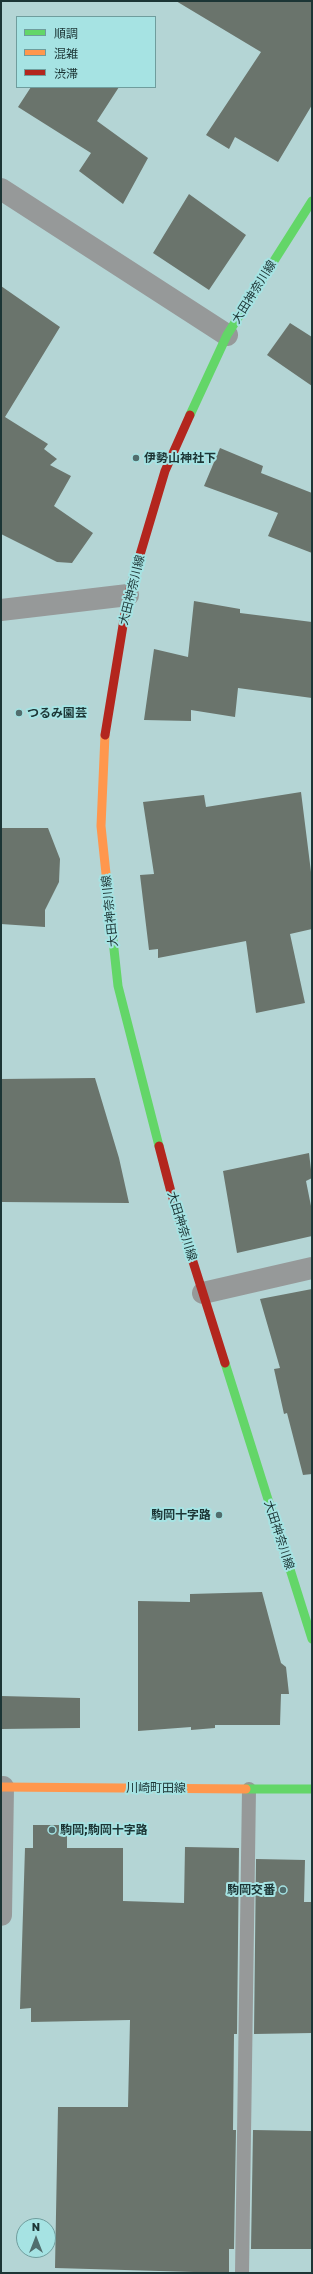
<!DOCTYPE html>
<meta charset="utf-8">
<style>
body{margin:0}
#map{position:relative;width:313px;height:2274px;overflow:hidden;background:#b4d5d5;font-family:"Golos Text","Noto Sans JP",sans-serif}
canvas{display:block}
.frame{position:absolute;inset:0;border:2px solid #1c3535;pointer-events:none}
.legend{position:absolute;left:16px;top:16px;width:140px;height:72px;box-sizing:border-box;background:#a6e3e3;border:1px solid #6f9d9d;margin:0;padding:5px 7px;list-style:none;font-size:12px;color:#1c3535}
.legend li{display:flex;align-items:center;gap:8px;height:20px}
.legend b{width:20px;border:1px solid #6f9d9d}
.north{position:absolute;left:16px;top:2218px;width:40px;height:40px;box-sizing:border-box;background:#a6e3e3;border:1px solid #6f9d9d;border-radius:50%;rotate:0deg;font-size:11px;font-weight:700;line-height:16px;text-align:center;color:#1c3535}
.north::after{content:'';display:block;margin:auto;width:14px;height:18px;background:#516d6d;clip-path:polygon(50% 0,100% 100%,50% 72%,0 100%)}
</style>
<div id="map">
<canvas width="313" height="2274"></canvas>
<div class="frame"></div>
<ul class="legend">
<li><b style="height:5px;background:#63d668"></b>順調</li>
<li><b style="height:5px;background:#ff974d"></b>混雑</li>
<li><b style="height:5px;background:#b3261e"></b>渋滞</li>
</ul>
<div class="north">N</div>
</div>
<script>
const ctx = document.querySelector('canvas').getContext('2d');
ctx.lineJoin = 'round';
function fill(path, color) {
  ctx.fillStyle = color;
  ctx.fill(path, 'evenodd');
}
function shape(rows) {
  const path = new Path2D();
  for (const r of rows) {
    path.moveTo(r[0], r[1]);
    for (let i = 2; i < r.length; i += 2) path.lineTo(r[i], r[i + 1]);
  }
  return path;
}
function trace(path, color, width, dash) {
  ctx.strokeStyle = color;
  ctx.lineWidth = width;
  ctx.lineCap = dash ? 'butt' : 'round';
  ctx.setLineDash(dash || []);
  ctx.stroke(path);
}
function write(font, color, halo, rows, align = 'center') {
  ctx.font = font + ' "Golos Text","Noto Sans JP",sans-serif';
  ctx.lineWidth = 4;
  ctx.setLineDash([]);
  ctx.textBaseline = 'middle';
  ctx.strokeStyle = halo;
  ctx.fillStyle = color;
  for (const [text, x, y, turn = 0] of rows) {
    ctx.save();
    ctx.translate(x, y);
    ctx.rotate((+turn || 0) * Math.PI / 180);
    ctx.textAlign = isNaN(turn) ? turn : align;
    if (halo) ctx.strokeText(text, 0, 0);
    ctx.fillText(text, 0, 0);
    ctx.restore();
  }
}
fill(shape([
 [176,1,312,1,312,105,278,162,235,137,229,149,206,135,261,52],
 [31,87,119,87,97,121,148,158,123,204,79,171,91,153,18,107],
 [189,194,246,235,209,290,153,253],
 [1,286,60,327,5,417,48,444,44,449,57,459,50,465,71,476,54,506,93,533,72,563,57,562,1,534],
 [290,323,312,337,312,386,267,355],
 [220,448,263,466,261,473,312,493,312,553,268,536,278,513,204,486],
 [194,601,240,609,240,613,312,622,312,698,238,688,235,717,191,710,191,721,144,720,154,649,188,657],
 [301,792,312,880,312,929,290,934,305,1003,256,1013,246,941,158,958,158,949,149,950,140,875,154,874,143,802,204,795,206,807],
 [1,828,48,828,60,859,59,882,45,910,45,927,1,924],
 [95,1078,119,1158,129,1203,1,1202,1,1079],
 [309,1153,312,1178,306,1181,312,1211,312,1236,237,1253,223,1171],
 [312,1289,312,1474,303,1475,287,1413,284,1414,274,1369,280,1368,260,1299],
 [262,1592,281,1663,286,1667,289,1694,281,1694,280,1725,215,1725,215,1728,191,1730,191,1727,138,1731,138,1601,190,1602,190,1594],
 [1,1696,80,1698,80,1728,1,1729],
 [33,1825,67,1825,67,1848,123,1848,123,1901,184,1903,185,1847,239,1848,237,2034,234,2034,233,2130,236,2130,234,2249,229,2249,229,2273,55,2268,58,2107,128,2107,130,2020,31,2022,31,2008,20,2009,25,1848,33,1848],
 [256,1859,305,1860,304,1902,312,1902,312,2033,254,2034],
 [253,2130,312,2131,312,2249,251,2249]
]), '#6a746c');
trace(shape([
 [242,2273,249,1789]
]), '#969999', 14);
trace(shape([
 [1,189,227,335],
 [1,610,128,595],
 [203,1293,312,1268],
 [1,1915,3,1787]
]), '#969999', 22);
trace(shape([
 [190,415,227,335,312,201],
 [112,931,118,986,159,1146],
 [225,1363,312,1639],
 [246,1789,312,1789]
]), '#63d668', 9);
trace(shape([
 [105,735,101,826,112,931],
 [1,1787,246,1789]
]), '#ff974d', 9);
trace(shape([
 [105,735,128,595,165,471,190,415],
 [159,1146,171,1192,225,1363]
]), '#b3261e', 9);
for (const [x, y, r, color] of [
 [136,458,4,"#516d6d"],
 [19,713,4,"#516d6d"],
 [219,1515,4,"#516d6d"],
 [52,1830,4,"#516d6d"],
 [283,1890,4,"#516d6d"]
]) {
  const dot = new Path2D();
  dot.arc(x, y, r, 0, 2 * Math.PI);
  ctx.fillStyle = color;
  ctx.fill(dot);
  trace(dot, '#a6e3e3', 1.5);
}
write('12px', '#1c3535', '#a6e3e3', [
 ["大田神奈川線",254,292,-58],
 ["大田神奈川線",132,590,-76],
 ["大田神奈川線",110,911,-96],
 ["大田神奈川線",182,1226,73],
 ["大田神奈川線",279,1535,72],
 ["川崎町田線",156,1788]
]);
write('bold 12px', '#1c3535', '#a6e3e3', [
 ["伊勢山神社下",144,458],
 ["つるみ園芸",27,713],
 ["駒岡十字路",211,1515,"right"],
 ["駒岡;駒岡十字路",60,1830],
 ["駒岡交番",275,1890,"right"]
], 'left');
</script>
